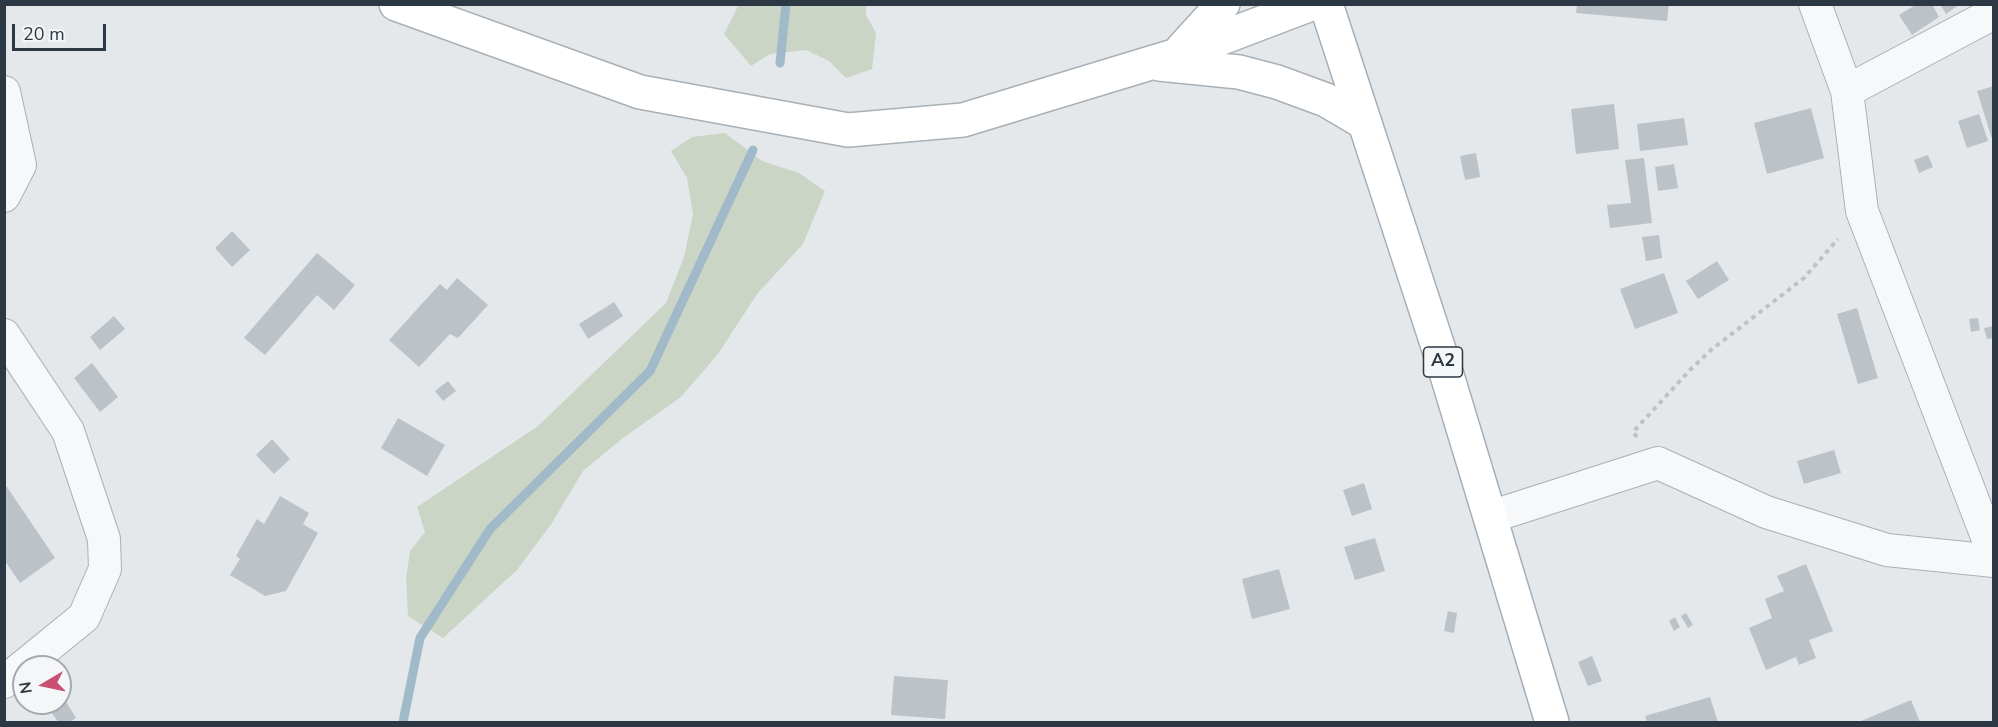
<!DOCTYPE html>
<style>
body{margin:0}
#map{position:relative;width:1998px;height:727px;overflow:hidden;background:#e4e8eb;font-family:"Nunito Sans",sans-serif}
canvas{display:block}
.frame{position:absolute;inset:0;border:6px solid #2c3843;pointer-events:none}
.north{position:absolute;left:12px;top:655px;width:60px;height:60px;box-sizing:border-box;background:#f4f6f8;border:2px solid #a4aab0;border-radius:50%;rotate:261deg;font-size:16px;font-weight:700;line-height:24px;text-align:center;color:#2c3843}
.north::after{content:'';display:block;margin:auto;width:21px;height:27px;background:#c95073;clip-path:polygon(50% 0,100% 100%,50% 72%,0 100%)}
.scale{position:absolute;left:12px;top:24px;width:94px;height:27px;box-sizing:border-box;border:3px solid #2c3843;border-top:0;padding-left:8px;font-size:18px;line-height:21px;white-space:nowrap;color:#2c3843;-webkit-text-stroke:4px #f4f6f8;paint-order:stroke}
</style>
<div id="map">
<canvas width="1998" height="727"></canvas>
<div class="frame"></div>
<div class="north">N</div>
<div class="scale">20 m</div>
</div>
<script>
const ctx = document.querySelector('canvas').getContext('2d');
ctx.lineJoin = 'round';
function fill(path, color) {
  ctx.fillStyle = color;
  ctx.fill(path, 'evenodd');
}
function shape(rows) {
  const path = new Path2D();
  for (const r of rows) {
    path.moveTo(r[0], r[1]);
    for (let i = 2; i < r.length; i += 2) path.lineTo(r[i], r[i + 1]);
  }
  return path;
}
function trace(path, color, width, dash) {
  ctx.strokeStyle = color;
  ctx.lineWidth = width;
  ctx.lineCap = dash ? 'butt' : 'round';
  ctx.setLineDash(dash || []);
  ctx.stroke(path);
}
function write(font, color, halo, rows, align = 'center') {
  ctx.font = font + ' "Nunito Sans",sans-serif';
  ctx.lineWidth = 4.5;
  ctx.setLineDash([]);
  ctx.textBaseline = 'middle';
  ctx.strokeStyle = halo;
  ctx.fillStyle = color;
  for (const [text, x, y, turn = 0] of rows) {
    ctx.save();
    ctx.translate(x, y);
    ctx.rotate((+turn || 0) * Math.PI / 180);
    ctx.textAlign = isNaN(turn) ? turn : align;
    if (halo) ctx.strokeText(text, 0, 0);
    ctx.fillText(text, 0, 0);
    ctx.restore();
  }
}
fill(shape([
 [739,4,869,5,866,6,866,15,876,33,872,69,846,78,829,61,806,50,770,54,751,66,724,34],
 [725,133,762,161,799,173,825,191,803,244,757,294,718,354,681,397,623,438,583,471,552,523,517,570,443,638,408,616,406,578,410,551,425,532,417,507,538,426,666,303,684,257,693,214,687,178,671,151,692,137]
]), '#cbd5c6');
trace(shape([
 [780,63,786,4],
 [403,722,420,638,490,529,650,371,753,150]
]), '#a1bac9', 9);
fill(shape([
 [1577,4,1669,4,1667,21,1576,13],
 [1917,4,1932,4,1939,17,1912,35,1899,15],
 [1940,4,1960,4,1946,14],
 [1994,86,1994,142,1993,142,1977,91],
 [1614,104,1619,149,1576,154,1571,109],
 [1811,108,1824,158,1767,174,1754,123],
 [1979,114,1988,141,1967,148,1958,121],
 [1684,118,1688,145,1640,151,1637,124],
 [1476,153,1480,177,1465,180,1460,156],
 [1928,155,1933,167,1919,173,1914,160],
 [1644,158,1652,223,1610,228,1607,205,1631,203,1625,160],
 [1674,164,1678,188,1658,191,1655,167],
 [232,231,250,250,232,267,215,248],
 [1659,235,1662,258,1646,261,1642,237],
 [317,253,355,285,334,310,317,295,265,355,244,338],
 [1717,261,1729,280,1698,299,1686,281],
 [1664,273,1678,313,1635,329,1620,289],
 [457,278,488,305,458,338,450,334,419,367,389,340,440,284,447,290],
 [614,302,623,316,588,339,579,324],
 [1857,308,1878,378,1858,384,1837,314],
 [114,316,125,329,100,350,90,337],
 [1978,318,1980,330,1971,332,1969,319],
 [1994,326,1994,338,1987,339,1984,328],
 [92,363,118,397,100,412,74,378],
 [448,381,456,391,443,401,435,391],
 [398,418,445,445,427,476,381,448],
 [272,439,290,459,274,474,256,455],
 [1834,450,1841,473,1804,484,1797,461],
 [1364,483,1372,509,1352,516,1343,490],
 [5,484,55,558,20,583,5,561],
 [280,496,309,513,303,524,318,533,286,591,265,596,230,575,240,559,236,556,257,519,264,524],
 [1375,538,1385,571,1355,580,1344,547],
 [1806,564,1833,631,1809,640,1816,658,1799,665,1796,657,1766,670,1749,628,1772,618,1765,599,1784,591,1777,576],
 [1279,569,1290,609,1252,619,1242,579],
 [1448,611,1457,613,1454,633,1444,631],
 [1686,613,1693,625,1688,628,1681,616],
 [1675,617,1680,627,1674,631,1669,621],
 [1592,656,1602,681,1588,686,1578,662],
 [894,676,948,680,945,719,891,715],
 [1710,697,1718,722,1647,722,1645,716],
 [65,700,76,718,70,722,58,722,50,710],
 [1911,700,1920,722,1861,722,1861,721]
]), '#bbc2c8');
const minor = shape([
 [1815,4,1847,91,1862,211,1994,555],
 [1847,91,1994,13],
 [4,92,20,165,4,196],
 [4,335,68,431,104,539,105,569,84,617,4,682],
 [1490,517,1658,463,1766,512,1887,550,1994,561]
]);
const secondary = shape([
 [396,4,640,92,848,130,963,120,1177,55,1311,4],
 [1182,49,1223,4],
 [1159,64,1239,72,1277,82,1326,100,1365,123]
]);
const primary = shape([
 [1326,4,1443,362,1552,722]
]);
trace(minor, '#a9b0b5', 34);
trace(secondary, '#a9b0b5', 36);
trace(primary, '#a4aeb7', 36);
trace(shape([
 [1637,437,1633,432,1691,369,1711,350,1804,278,1838,239]
]), '#bec2c7', 4, [4.5, 4.5]);
trace(minor, '#f7f8fa', 32);
trace(secondary, '#fff', 33);
trace(primary, '#fff', 33);
for (const [x, y, w] of [
 [1443,362,39]
]) {
  const box = new Path2D();
  box.roundRect(x - w / 2, y - 15, w, 30, 4.5);
  ctx.fillStyle = '#f4f6f8';
  ctx.fill(box);
  trace(box, '#2c3843', 1.5);
}
write('bold 18px', '#2c3843', null, [
 ["A2",1443,362]
]);
</script>
